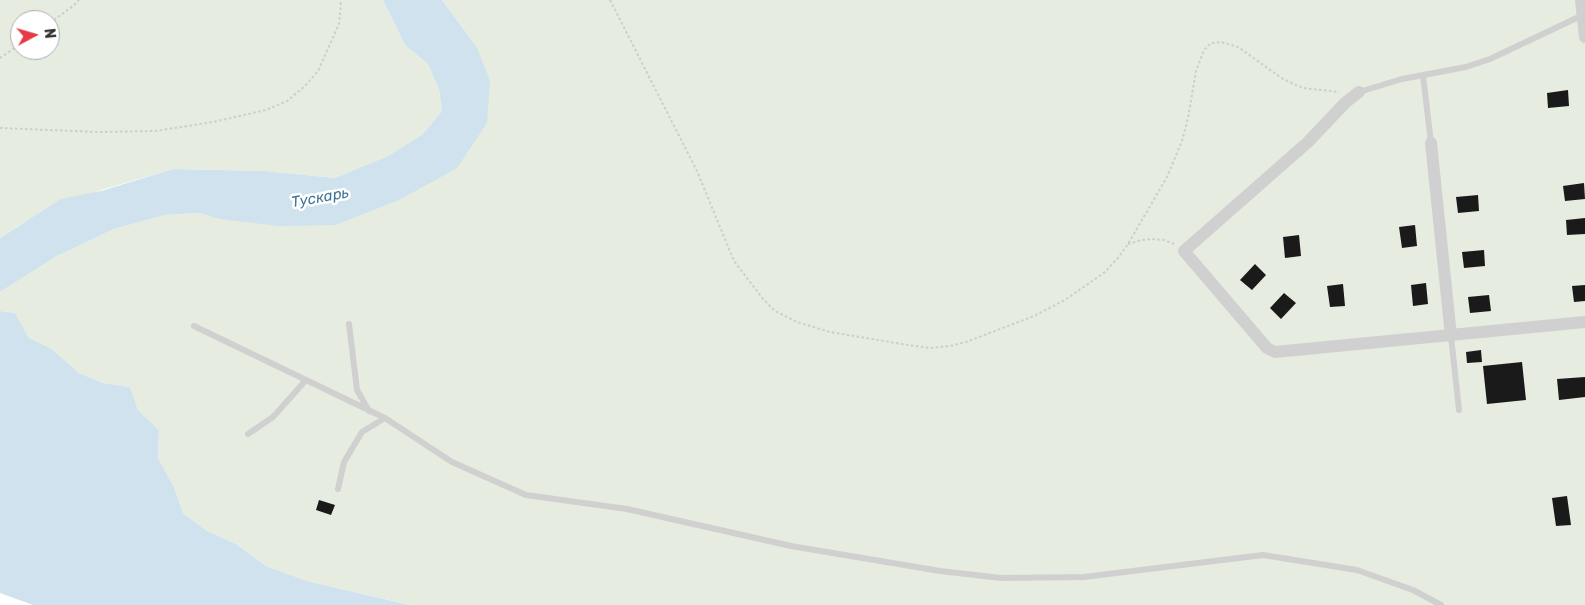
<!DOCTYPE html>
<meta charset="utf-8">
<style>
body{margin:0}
#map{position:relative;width:1585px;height:605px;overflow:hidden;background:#fff;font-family:Rubik,sans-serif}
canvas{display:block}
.north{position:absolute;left:10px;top:10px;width:50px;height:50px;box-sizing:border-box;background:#fff;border:1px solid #adadad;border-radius:50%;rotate:84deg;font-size:14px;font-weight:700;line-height:20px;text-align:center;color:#333}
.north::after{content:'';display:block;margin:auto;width:18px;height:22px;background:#e63946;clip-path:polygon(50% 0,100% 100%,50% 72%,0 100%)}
</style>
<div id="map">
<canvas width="1585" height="605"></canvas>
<div class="north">N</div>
</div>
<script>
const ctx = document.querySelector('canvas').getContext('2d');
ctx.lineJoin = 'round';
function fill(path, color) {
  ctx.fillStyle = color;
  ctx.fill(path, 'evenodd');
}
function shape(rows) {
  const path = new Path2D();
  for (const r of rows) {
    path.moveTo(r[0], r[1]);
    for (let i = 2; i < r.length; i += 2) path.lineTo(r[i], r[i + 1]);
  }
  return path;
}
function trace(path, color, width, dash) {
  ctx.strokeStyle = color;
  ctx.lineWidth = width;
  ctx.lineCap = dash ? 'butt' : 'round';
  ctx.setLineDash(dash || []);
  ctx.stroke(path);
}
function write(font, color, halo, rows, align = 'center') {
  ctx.font = font + ' Rubik,sans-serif';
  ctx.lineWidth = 5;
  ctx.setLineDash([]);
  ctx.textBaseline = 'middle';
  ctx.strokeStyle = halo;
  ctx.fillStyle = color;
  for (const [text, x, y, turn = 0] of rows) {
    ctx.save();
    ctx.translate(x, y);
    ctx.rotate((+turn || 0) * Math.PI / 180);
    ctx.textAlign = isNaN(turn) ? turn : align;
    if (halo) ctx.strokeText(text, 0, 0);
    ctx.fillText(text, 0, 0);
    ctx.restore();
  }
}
fill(shape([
 [0,0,383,0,405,45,428,64,439,89,442,111,423,134,388,156,335,178,265,171,173,169,101,190,23,223,0,238],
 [20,20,50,20,50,50,20,50],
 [442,0,1585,0,1585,605,411,605,307,581,266,566,236,544,207,531,183,513,174,487,158,458,159,430,138,410,130,387,103,383,79,373,52,349,29,338,15,313,0,311,0,292,57,256,114,229,165,215,199,213,219,219,399,200,476,46]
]), '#e6ecdf');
fill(shape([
 [383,0,442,0,476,46,490,81,487,123,457,168,399,200,335,225,280,226,219,219,199,213,165,215,114,229,57,256,0,292,0,238,61,199,101,191,173,169,265,171,335,178,388,156,423,134,442,111,439,89,428,64,405,45],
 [0,311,15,313,29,338,52,349,79,373,103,383,130,387,138,410,159,430,158,458,174,487,183,513,207,531,236,544,266,566,307,581,410,605,33,605,0,593]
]), '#cfe2ee');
fill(shape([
 [1568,90,1569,106,1548,108,1547,93],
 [1584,183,1585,199,1565,201,1563,186],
 [1478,195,1479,211,1458,213,1456,197],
 [1585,218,1585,234,1567,235,1566,220],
 [1415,225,1417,246,1402,248,1399,227],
 [1299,235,1301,256,1285,258,1283,237],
 [1484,250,1485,266,1464,268,1462,252],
 [1255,264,1266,275,1252,290,1240,280],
 [1426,283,1428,304,1413,306,1411,285],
 [1343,284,1345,306,1330,307,1327,286],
 [1585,285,1585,301,1574,302,1572,286],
 [1284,293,1296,303,1281,319,1270,308],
 [1489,295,1491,311,1470,313,1468,297],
 [1481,350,1482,362,1467,363,1466,352],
 [1522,362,1526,400,1487,404,1483,366],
 [1585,377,1585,397,1559,400,1557,379],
 [1567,496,1571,525,1556,526,1552,498],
 [319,500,335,505,331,515,316,510]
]), '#1a1a1a');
trace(shape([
 [610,0,697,171,734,261,763,299,775,311,797,322,830,332,908,345,930,348,950,346,966,342,1034,316,1065,300,1105,272,1118,258,1128,244,1167,177,1182,141,1188,118,1196,71,1204,50,1211,43,1221,42,1238,47,1283,79,1303,88,1339,92],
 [50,23,73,6,79,0],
 [0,58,20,44],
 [0,128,98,132,155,131,213,122,266,110,287,101,305,86,318,71,339,24,341,5,340,0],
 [1128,244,1142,240,1152,239,1164,240,1174,244]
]), '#cdcdcd', 2, [2.5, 2.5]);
trace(shape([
 [1423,75,1431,143],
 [1359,92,1402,79,1466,67,1490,59,1583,15],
 [349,324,357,390,369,411],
 [194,326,385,418,452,462,526,495,627,509,791,546,940,571,1001,578,1084,577,1263,555,1357,570,1413,590,1441,605],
 [1451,336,1459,410],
 [248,434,273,417,306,380],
 [338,489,344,462,362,432,385,418]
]), '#d0d0d0', 6);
trace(shape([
 [1581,0,1585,37],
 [1359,92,1345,103,1308,142,1184,251,1267,348,1275,352,1585,322],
 [1431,143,1451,336]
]), '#d0d0d0', 12);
write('italic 15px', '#3f7597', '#fff', [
 ["Тускарь",320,198,-10]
]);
</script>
